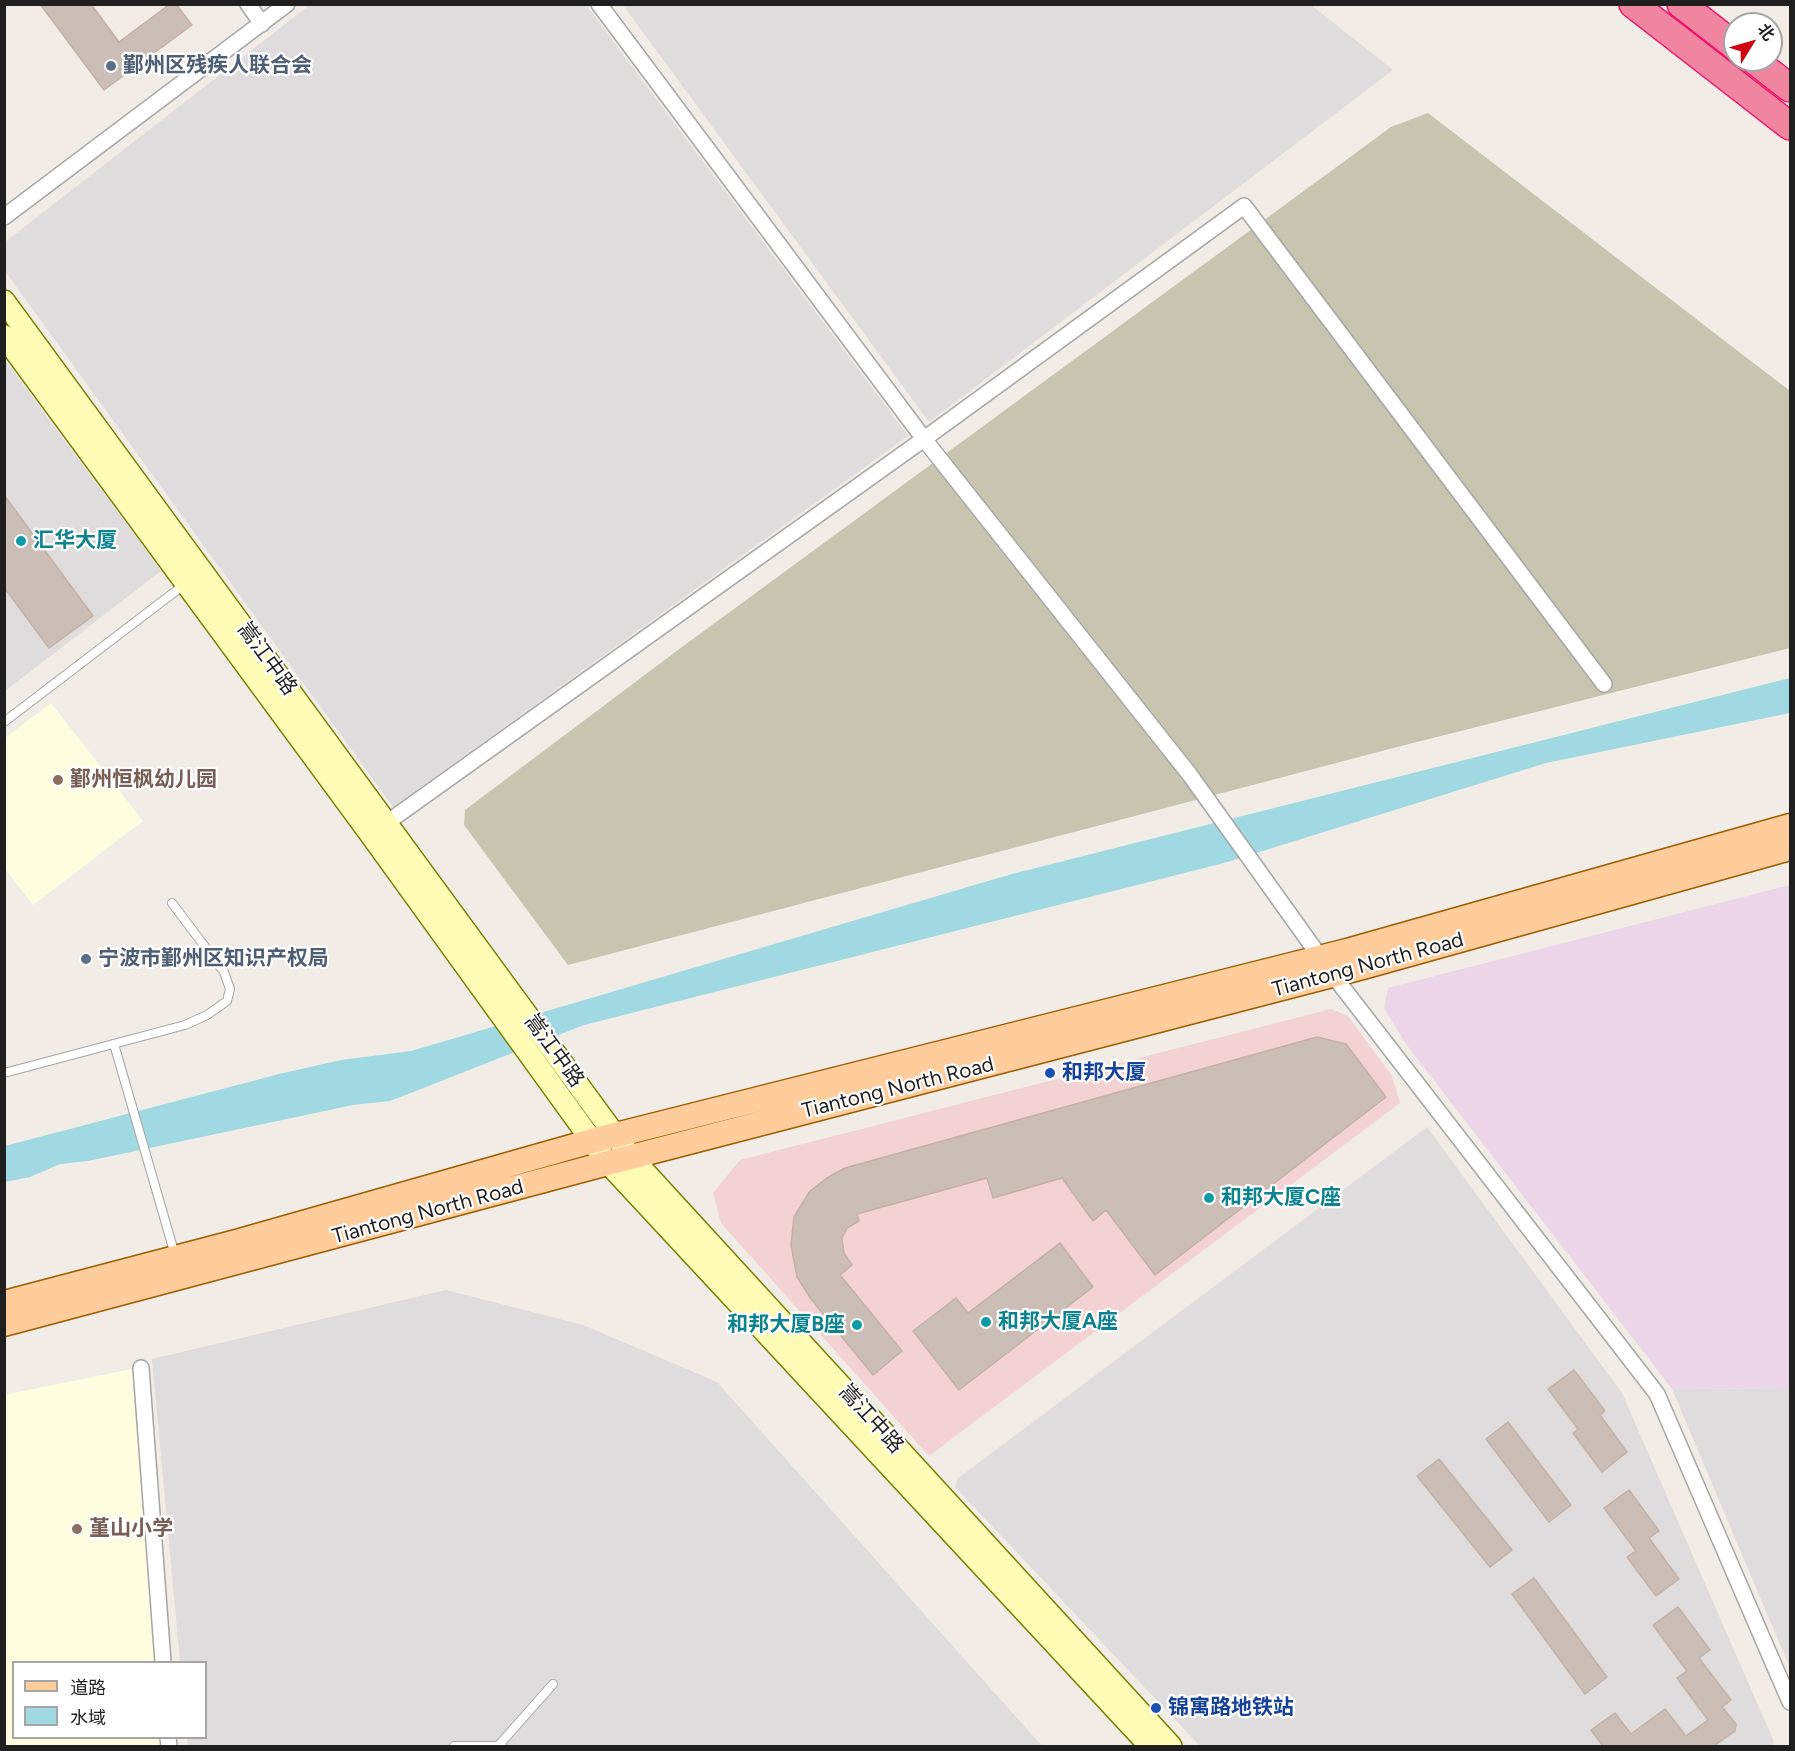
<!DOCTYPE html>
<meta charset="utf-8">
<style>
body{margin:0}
#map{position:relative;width:1795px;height:1751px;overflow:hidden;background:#f1ece5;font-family:Figtree,"Noto Sans SC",sans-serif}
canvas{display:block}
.frame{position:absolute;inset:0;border:6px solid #1f1f1f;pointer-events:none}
.legend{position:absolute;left:12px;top:1661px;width:195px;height:78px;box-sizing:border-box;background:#fff;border:2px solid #a5a5a5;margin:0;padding:8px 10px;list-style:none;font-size:18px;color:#1f1f1f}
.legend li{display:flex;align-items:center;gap:12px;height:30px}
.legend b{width:30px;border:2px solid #a5a5a5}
.north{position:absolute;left:1723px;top:12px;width:60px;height:60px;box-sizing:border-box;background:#fff;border:2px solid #a5a5a5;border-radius:50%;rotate:53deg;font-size:16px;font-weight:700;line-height:24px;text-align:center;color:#1f1f1f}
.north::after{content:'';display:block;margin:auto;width:21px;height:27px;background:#cf000f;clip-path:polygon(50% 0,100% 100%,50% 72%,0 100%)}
</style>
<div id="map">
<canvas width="1795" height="1751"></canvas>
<div class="frame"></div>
<ul class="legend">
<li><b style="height:8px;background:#ffcd9c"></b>道路</li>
<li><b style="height:16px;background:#a1d9e3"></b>水域</li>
</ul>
<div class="north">北</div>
</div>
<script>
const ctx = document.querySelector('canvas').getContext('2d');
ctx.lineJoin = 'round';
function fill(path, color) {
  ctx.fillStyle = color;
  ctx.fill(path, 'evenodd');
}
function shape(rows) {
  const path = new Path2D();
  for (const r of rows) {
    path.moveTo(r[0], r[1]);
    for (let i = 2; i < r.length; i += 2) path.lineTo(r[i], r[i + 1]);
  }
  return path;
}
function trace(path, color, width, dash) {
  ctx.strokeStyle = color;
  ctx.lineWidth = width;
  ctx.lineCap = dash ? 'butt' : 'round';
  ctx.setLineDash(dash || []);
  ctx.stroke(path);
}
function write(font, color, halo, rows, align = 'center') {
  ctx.font = font + ' Figtree,"Noto Sans SC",sans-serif';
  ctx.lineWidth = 4.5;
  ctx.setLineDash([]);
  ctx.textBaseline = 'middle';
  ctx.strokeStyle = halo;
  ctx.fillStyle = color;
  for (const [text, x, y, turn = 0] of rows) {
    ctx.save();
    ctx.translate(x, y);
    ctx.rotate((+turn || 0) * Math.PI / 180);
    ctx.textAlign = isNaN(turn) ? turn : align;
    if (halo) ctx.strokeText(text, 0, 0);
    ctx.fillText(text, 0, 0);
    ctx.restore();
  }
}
fill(shape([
 [311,4,586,5,908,436,393,807,5,271,5,242],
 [623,5,1311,5,1393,70,929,422],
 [5,360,161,571,5,691],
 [1427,1127,1622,1393,1774,1742,1772,1746,1200,1746,955,1487,957,1479],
 [446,1290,583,1325,717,1382,1042,1746,188,1746,187,1738,206,1738,206,1662,180,1662,152,1359],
 [1790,1388,1790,1668,1672,1389]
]), '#dedcdc');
fill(shape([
 [1331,1009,1348,1016,1392,1076,1400,1103,929,1456,721,1223,713,1193,740,1160]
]), '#f3d2d3');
fill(shape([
 [1790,885,1790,1388,1672,1389,1406,1044,1384,1008,1388,988]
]), '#ebd6e8');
fill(shape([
 [51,703,143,821,33,905,5,869,5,738],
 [137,1368,159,1662,14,1662,14,1738,164,1738,165,1746,5,1746,4,1395]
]), '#fffde0');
fill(shape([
 [1428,113,1790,391,1790,648,1401,746,568,965,464,825,465,810,682,647,1391,127]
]), '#c7c5af');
fill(shape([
 [1790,678,1790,713,1546,763,1224,863,584,1025,390,1101,353,1105,88,1161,60,1164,30,1177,5,1182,5,1146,283,1073,341,1060,411,1051,1012,874]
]), '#a1d9e3');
const building = shape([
 [40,4,91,4,119,42,170,4,176,4,192,25,104,90,40,4],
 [4,495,93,616,49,648,4,587,4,495],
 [1317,1037,1346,1044,1386,1097,1155,1275,1106,1210,1093,1221,1062,1178,993,1198,987,1178,857,1214,859,1221,847,1228,842,1238,844,1253,852,1265,840,1275,902,1351,873,1375,811,1299,797,1277,791,1245,794,1217,810,1191,827,1178,845,1168,1317,1037],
 [1060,1243,1093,1287,959,1390,913,1331,956,1298,968,1313,1060,1243],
 [1574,1370,1605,1411,1600,1415,1627,1452,1602,1472,1573,1433,1578,1429,1548,1389,1574,1370],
 [1508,1422,1571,1505,1549,1522,1486,1439,1508,1422],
 [1439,1459,1512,1550,1490,1567,1417,1476,1439,1459],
 [1629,1490,1659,1531,1649,1538,1679,1579,1656,1596,1627,1557,1636,1551,1604,1508,1629,1490],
 [1534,1578,1607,1677,1585,1694,1512,1594,1534,1578],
 [1678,1607,1710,1650,1699,1658,1731,1700,1722,1707,1736,1724,1735,1731,1714,1746,1603,1746,1591,1730,1615,1713,1631,1734,1665,1709,1686,1736,1708,1720,1677,1678,1687,1671,1653,1625,1678,1607]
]);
fill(building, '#cabeb7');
trace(building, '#c4b1a5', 1.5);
const service = shape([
 [4,722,185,584],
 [114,1044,175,1255],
 [4,1073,185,1025,207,1015,227,1001,230,989,224,972,172,903],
 [499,1745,553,1684],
 [454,1746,502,1746]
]);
const minor = shape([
 [248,4,262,24],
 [599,4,924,439,1190,775,1333,975,1657,1394,1790,1702],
 [4,217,287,4],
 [378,829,924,439,1244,206,1604,684],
 [141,1368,163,1662],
 [168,1738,169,1746]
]);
const secondary = shape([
 [4,301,631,1157,1171,1746],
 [4,336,371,835,608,1163,1150,1746]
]);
const primary = shape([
 [4,1303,236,1242,592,1141,1347,951,1790,826],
 [4,1324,608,1163,1363,967,1790,848]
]);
const motorway = shape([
 [1633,4,1790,126],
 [1681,4,1735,46],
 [1754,60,1790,88]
]);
trace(service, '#a6a6a6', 10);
trace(minor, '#a6a6a6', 18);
trace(secondary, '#787d00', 24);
trace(primary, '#9b5c00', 27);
trace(motorway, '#ed146e', 30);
trace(service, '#fff', 8);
trace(minor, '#fff', 15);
trace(secondary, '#fffdb5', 21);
trace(primary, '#ffcd9c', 24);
trace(motorway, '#f085a0', 27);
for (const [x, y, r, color] of [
 [111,66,6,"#5c6f8a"],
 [21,541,6,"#0f9aa8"],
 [58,780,6,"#8d6e63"],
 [86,959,6,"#5c6f8a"],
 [1050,1073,6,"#1a4fb4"],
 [1209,1198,6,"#0f9aa8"],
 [986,1322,6,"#0f9aa8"],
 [857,1325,6,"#0f9aa8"],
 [77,1529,6,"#8d6e63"],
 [1156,1708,6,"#1a4fb4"]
]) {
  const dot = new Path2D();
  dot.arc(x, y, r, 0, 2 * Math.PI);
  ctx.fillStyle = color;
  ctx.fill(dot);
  trace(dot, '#fff', 2);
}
write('bold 21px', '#4e5e75', '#fff', [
 ["鄞州区残疾人联合会",123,66],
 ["宁波市鄞州区知识产权局",98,959]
], 'left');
write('bold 21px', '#0d838f', '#fff', [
 ["汇华大厦",33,541],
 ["和邦大厦C座",1221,1198],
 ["和邦大厦A座",998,1322],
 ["和邦大厦B座",845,1325,"right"]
], 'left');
write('21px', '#1f1f1f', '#fff', [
 ["嵩江中路",267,659,54],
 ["Tiantong North Road",1368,965,-15],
 ["嵩江中路",554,1051,54],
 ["Tiantong North Road",898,1088,-14],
 ["Tiantong North Road",428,1212,-15],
 ["嵩江中路",871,1419,48]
]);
write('bold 21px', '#785e54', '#fff', [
 ["鄞州恒枫幼儿园",70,780],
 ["堇山小学",89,1529]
], 'left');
write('bold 21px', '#164399', '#fff', [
 ["和邦大厦",1062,1073],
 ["锦寓路地铁站",1168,1708]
], 'left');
</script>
